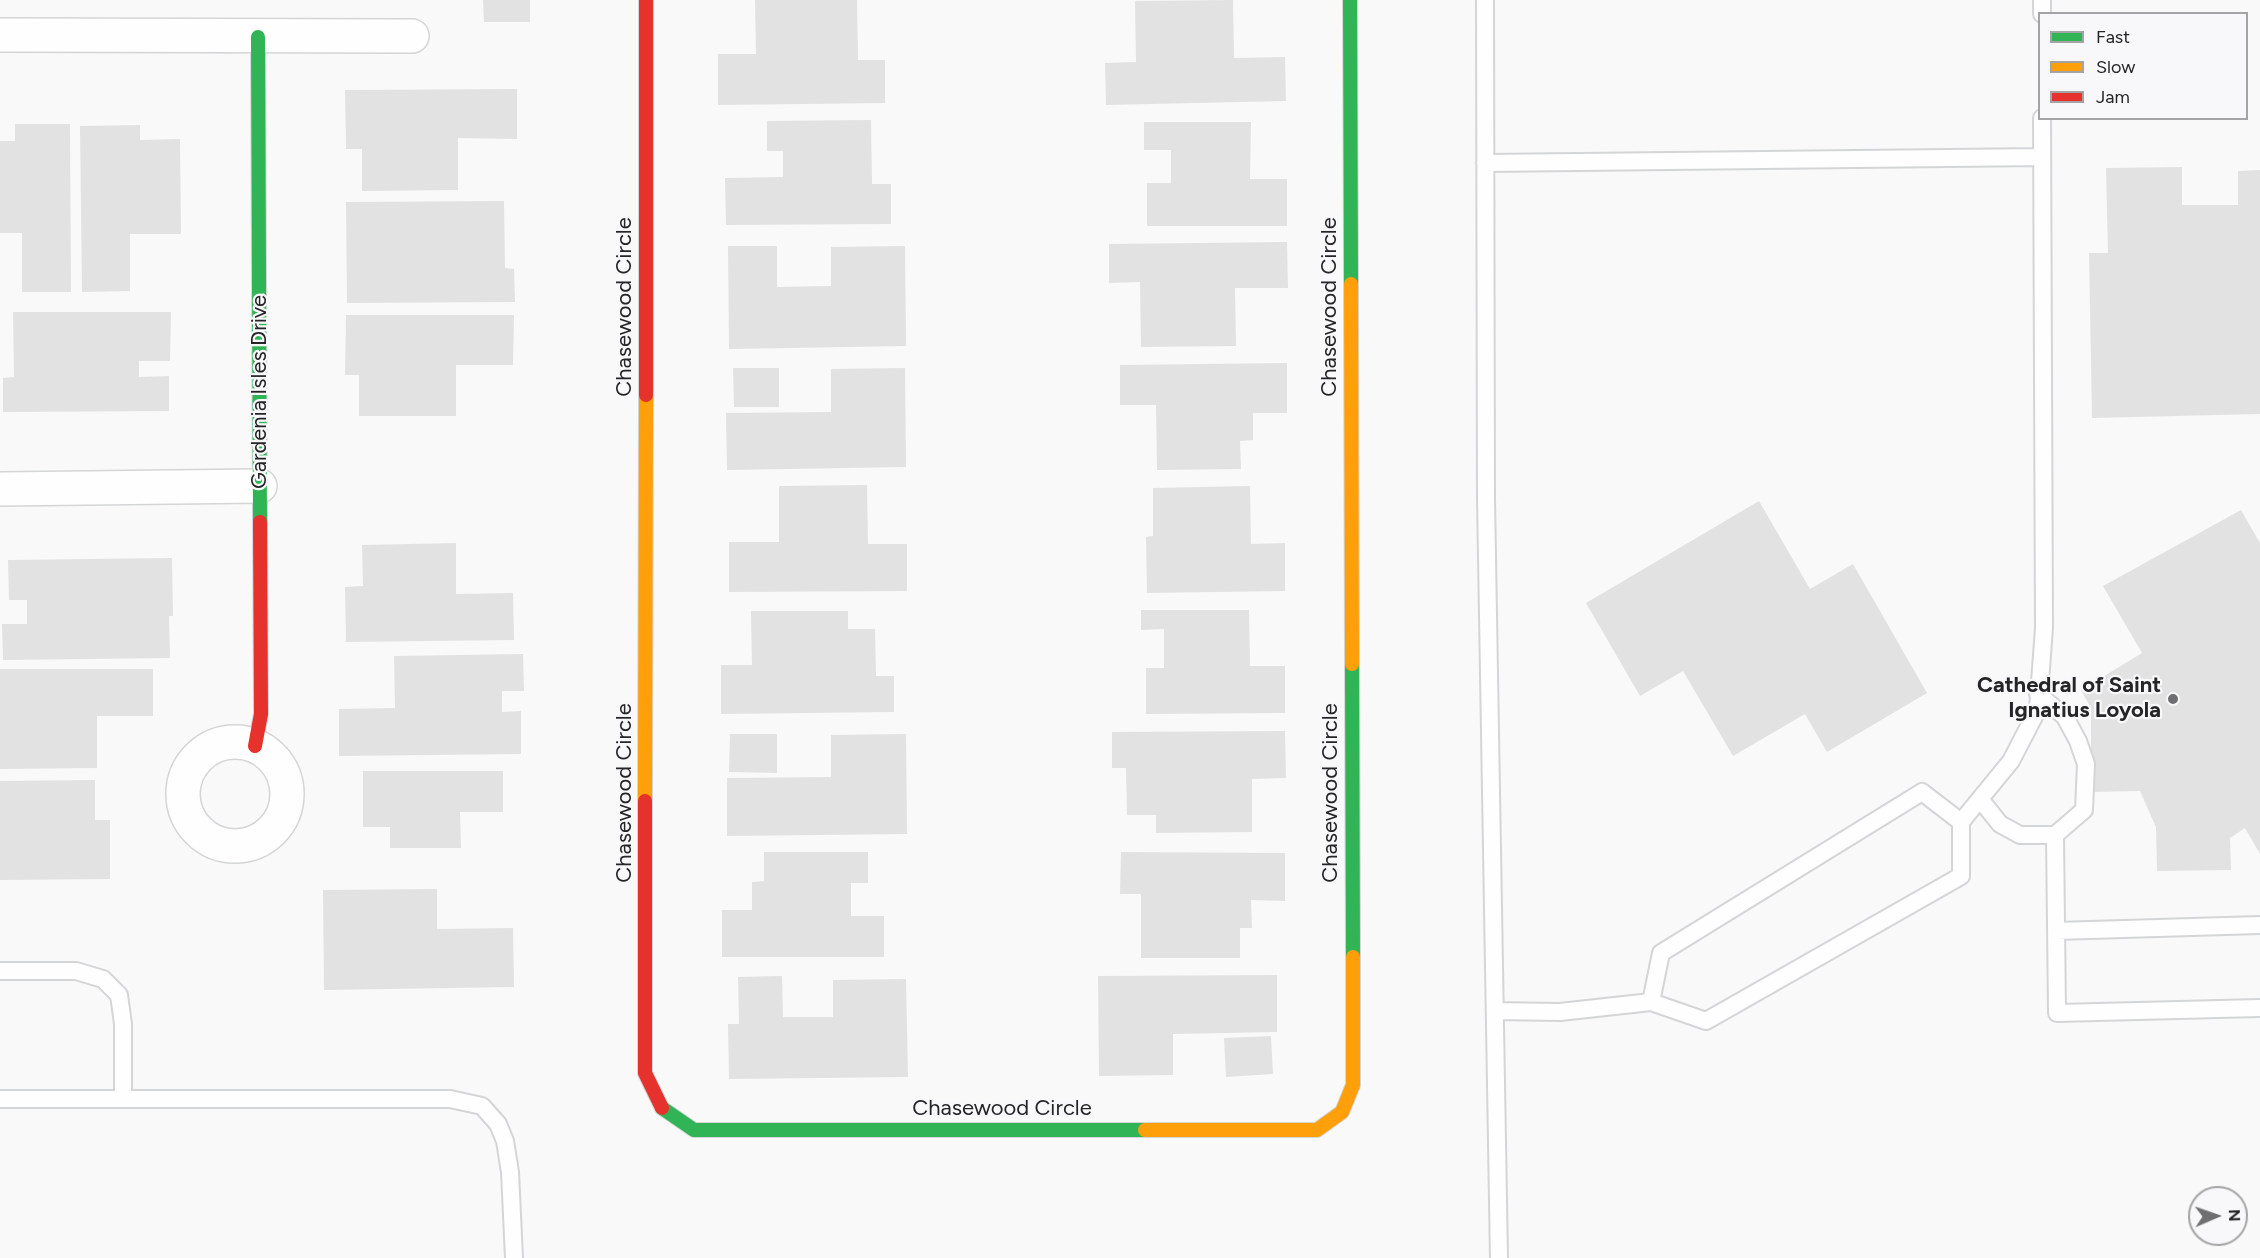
<!DOCTYPE html>
<style>
body{margin:0}
#map{position:relative;width:2260px;height:1258px;overflow:hidden;background:#f9f9fa;font-family:Figtree,sans-serif}
canvas{display:block}
.legend{position:absolute;left:2038px;top:12px;width:210px;height:108px;box-sizing:border-box;background:#f8f8fb;border:2px solid #a4a4a6;margin:0;padding:8px 10px;list-style:none;font-size:18px;color:#252527}
.legend li{display:flex;align-items:center;gap:12px;height:30px}
.legend b{width:30px;border:2px solid #a4a4a6}
.north{position:absolute;left:2188px;top:1186px;width:60px;height:60px;box-sizing:border-box;background:#f8f8fb;border:2px solid #a4a4a6;border-radius:50%;rotate:88deg;font-size:16px;font-weight:700;line-height:24px;text-align:center;color:#252527}
.north::after{content:'';display:block;margin:auto;width:21px;height:27px;background:#6f6f71;clip-path:polygon(50% 0,100% 100%,50% 72%,0 100%)}
</style>
<div id="map">
<canvas width="2260" height="1258"></canvas>
<ul class="legend">
<li><b style="height:8px;background:#30b455"></b>Fast</li>
<li><b style="height:8px;background:#ff9f0a"></b>Slow</li>
<li><b style="height:8px;background:#e5322d"></b>Jam</li>
</ul>
<div class="north">N</div>
</div>
<script>
const ctx = document.querySelector('canvas').getContext('2d');
ctx.lineJoin = 'round';
function fill(path, color) {
  ctx.fillStyle = color;
  ctx.fill(path, 'evenodd');
}
function shape(rows) {
  const path = new Path2D();
  for (const r of rows) {
    if (r.length === 3) {
      path.moveTo(r[0] + r[2], r[1]);
      path.arc(r[0], r[1], r[2], 0, 2 * Math.PI);
      continue;
    }
    path.moveTo(r[0], r[1]);
    for (let i = 2; i < r.length; i += 2) path.lineTo(r[i], r[i + 1]);
  }
  return path;
}
function trace(path, color, width, dash) {
  ctx.strokeStyle = color;
  ctx.lineWidth = width;
  ctx.lineCap = dash ? 'butt' : 'round';
  ctx.setLineDash(dash || []);
  ctx.stroke(path);
}
function write(font, color, halo, rows, align = 'center') {
  ctx.font = font + ' Figtree,sans-serif';
  ctx.lineWidth = 4.5;
  ctx.setLineDash([]);
  ctx.textBaseline = 'middle';
  ctx.strokeStyle = halo;
  ctx.fillStyle = color;
  for (const [text, x, y, turn = 0] of rows) {
    ctx.save();
    ctx.translate(x, y);
    ctx.rotate((+turn || 0) * Math.PI / 180);
    ctx.textAlign = isNaN(turn) ? turn : align;
    if (halo) ctx.strokeText(text, 0, 0);
    ctx.fillText(text, 0, 0);
    ctx.restore();
  }
}
fill(shape([
 [483,0,530,0,530,22,484,22],
 [755,0,857,0,858,60,885,60,885,103,718,105,718,54,756,54],
 [1233,0,1234,58,1285,57,1286,101,1106,105,1105,63,1136,62,1135,1],
 [517,89,517,139,458,138,458,190,362,191,362,149,346,149,345,90],
 [871,120,872,184,891,184,891,224,726,225,725,178,783,177,783,151,767,151,767,121],
 [1144,122,1251,122,1250,179,1287,179,1287,226,1147,226,1147,183,1171,183,1171,150,1144,150],
 [15,124,70,124,71,292,22,292,22,233,0,233,0,141,15,141],
 [140,125,140,140,180,139,181,234,130,234,130,291,82,292,80,126],
 [2182,167,2182,205,2238,205,2238,171,2260,170,2260,414,2092,418,2089,253,2108,253,2106,168],
 [504,201,505,268,514,269,515,302,347,303,346,202],
 [1287,242,1288,288,1235,288,1236,346,1141,347,1140,282,1109,283,1109,244],
 [728,246,777,246,777,287,831,286,831,247,905,246,906,346,729,349],
 [13,312,171,312,170,361,139,361,139,377,169,376,169,411,3,412,3,378,14,377],
 [346,315,514,315,513,365,456,365,456,416,359,416,359,375,345,375],
 [1287,363,1287,413,1253,413,1253,440,1240,441,1241,469,1157,470,1156,405,1120,405,1120,365],
 [733,368,779,368,779,407,734,407],
 [905,368,906,467,727,470,726,413,831,412,831,369],
 [867,485,868,544,907,544,907,591,729,592,729,542,779,542,779,486],
 [1250,486,1251,544,1285,543,1285,591,1147,593,1146,537,1153,536,1153,488],
 [1759,501,1810,589,1853,564,1927,693,1827,752,1805,714,1733,756,1683,671,1640,696,1586,603],
 [2241,510,2260,543,2260,854,2245,828,2230,838,2231,870,2157,871,2156,827,2140,791,2091,792,2091,708,2081,690,2142,653,2103,586],
 [456,543,456,594,513,593,514,640,346,642,345,587,363,586,362,545],
 [172,558,173,616,169,616,170,658,3,660,2,624,27,624,27,600,9,600,8,560],
 [1141,610,1249,610,1250,666,1285,666,1285,713,1146,714,1146,668,1164,668,1164,629,1141,630],
 [751,611,848,611,848,629,875,629,876,676,894,676,894,712,721,714,721,665,752,665],
 [523,654,524,691,502,691,502,712,521,711,521,754,339,756,339,709,395,708,394,656],
 [0,669,153,669,153,716,97,716,97,768,0,769],
 [1285,731,1286,778,1252,779,1252,832,1156,833,1156,815,1127,815,1126,768,1112,768,1112,732],
 [730,734,777,734,777,773,729,772],
 [906,734,907,834,727,836,727,778,831,777,831,735],
 [363,771,503,771,503,812,460,812,461,848,390,848,390,827,363,827],
 [95,780,95,820,110,820,110,879,0,880,0,781],
 [764,852,868,852,868,883,851,883,851,916,884,916,884,957,722,957,722,910,752,910,752,882,764,881],
 [1121,852,1285,853,1285,901,1251,900,1252,928,1240,928,1240,958,1141,958,1141,894,1120,894],
 [437,889,437,929,513,928,514,987,324,990,323,890],
 [1277,975,1277,1032,1173,1034,1173,1075,1099,1076,1098,976],
 [782,976,783,1017,833,1017,833,980,906,979,908,1077,729,1079,728,1024,739,1024,738,977],
 [1271,1036,1273,1074,1226,1077,1224,1038]
]), '#e2e2e3');
const lane = shape([
 [1485,0,1486,498,1499,1258],
 [2042,0,2042,14],
 [1485,163,2042,157],
 [1980,799,2000,824,2020,835,2055,835,2084,810,2086,764,2078,741,2065,717,2038,694],
 [2055,835,2057,1013,2260,1008],
 [2056,931,2260,925],
 [0,971,76,971,103,979,119,995,123,1024,123,1099],
 [1651,1002,1706,1021,1961,876,1961,822],
 [1495,1011,1560,1012,1651,1002,1661,953,1922,792,1961,822,2011,761,2038,709,2044,628,2042,118],
 [0,1099,450,1099,482,1106,498,1124,505,1141,510,1172,514,1258]
]);
const street = shape([
 [0,35,412,36],
 [0,489,260,486],
 [235,794,52]
]);
const fast = shape([
 [1350,0,1351,284],
 [258,37,260,522],
 [1352,664,1353,957],
 [662,1108,694,1130,1145,1130]
]);
const slow = shape([
 [1351,284,1352,664],
 [645,801,646,395],
 [1145,1130,1317,1130,1342,1112,1353,1085,1353,957]
]);
const jam = shape([
 [646,395,646,0],
 [255,746,261,714,260,522],
 [645,801,645,1073,662,1108]
]);
trace(lane, '#d4d5d6', 20);
trace(street, '#d4d5d6', 36);
trace(fast, '#d4d5d6', 16);
trace(slow, '#d4d5d6', 16);
trace(jam, '#d4d5d6', 16);
trace(lane, '#fefefe', 16);
trace(street, '#fefefe', 33);
trace(fast, '#30b455', 14);
trace(slow, '#ff9f0a', 14);
trace(jam, '#e5322d', 14);
for (const [x, y, r, color] of [
 [2173,699,6,"#6f6f71"]
]) {
  const dot = new Path2D();
  dot.arc(x, y, r, 0, 2 * Math.PI);
  ctx.fillStyle = color;
  ctx.fill(dot);
  trace(dot, '#f8f8fb', 2);
}
write('22px', '#252527', '#f8f8fb', [
 ["Chasewood Circle",625,307,-90],
 ["Chasewood Circle",1330,307,-90],
 ["Gardenia Isles Drive",260,392,-90],
 ["Chasewood Circle",625,793,-90],
 ["Chasewood Circle",1331,793,-90],
 ["Chasewood Circle",1002,1109]
]);
write('bold 22px', '#252527', '#f8f8fb', [
 ["Cathedral of Saint",2161,686],
 ["Ignatius Loyola",2161,711]
], 'right');
</script>
